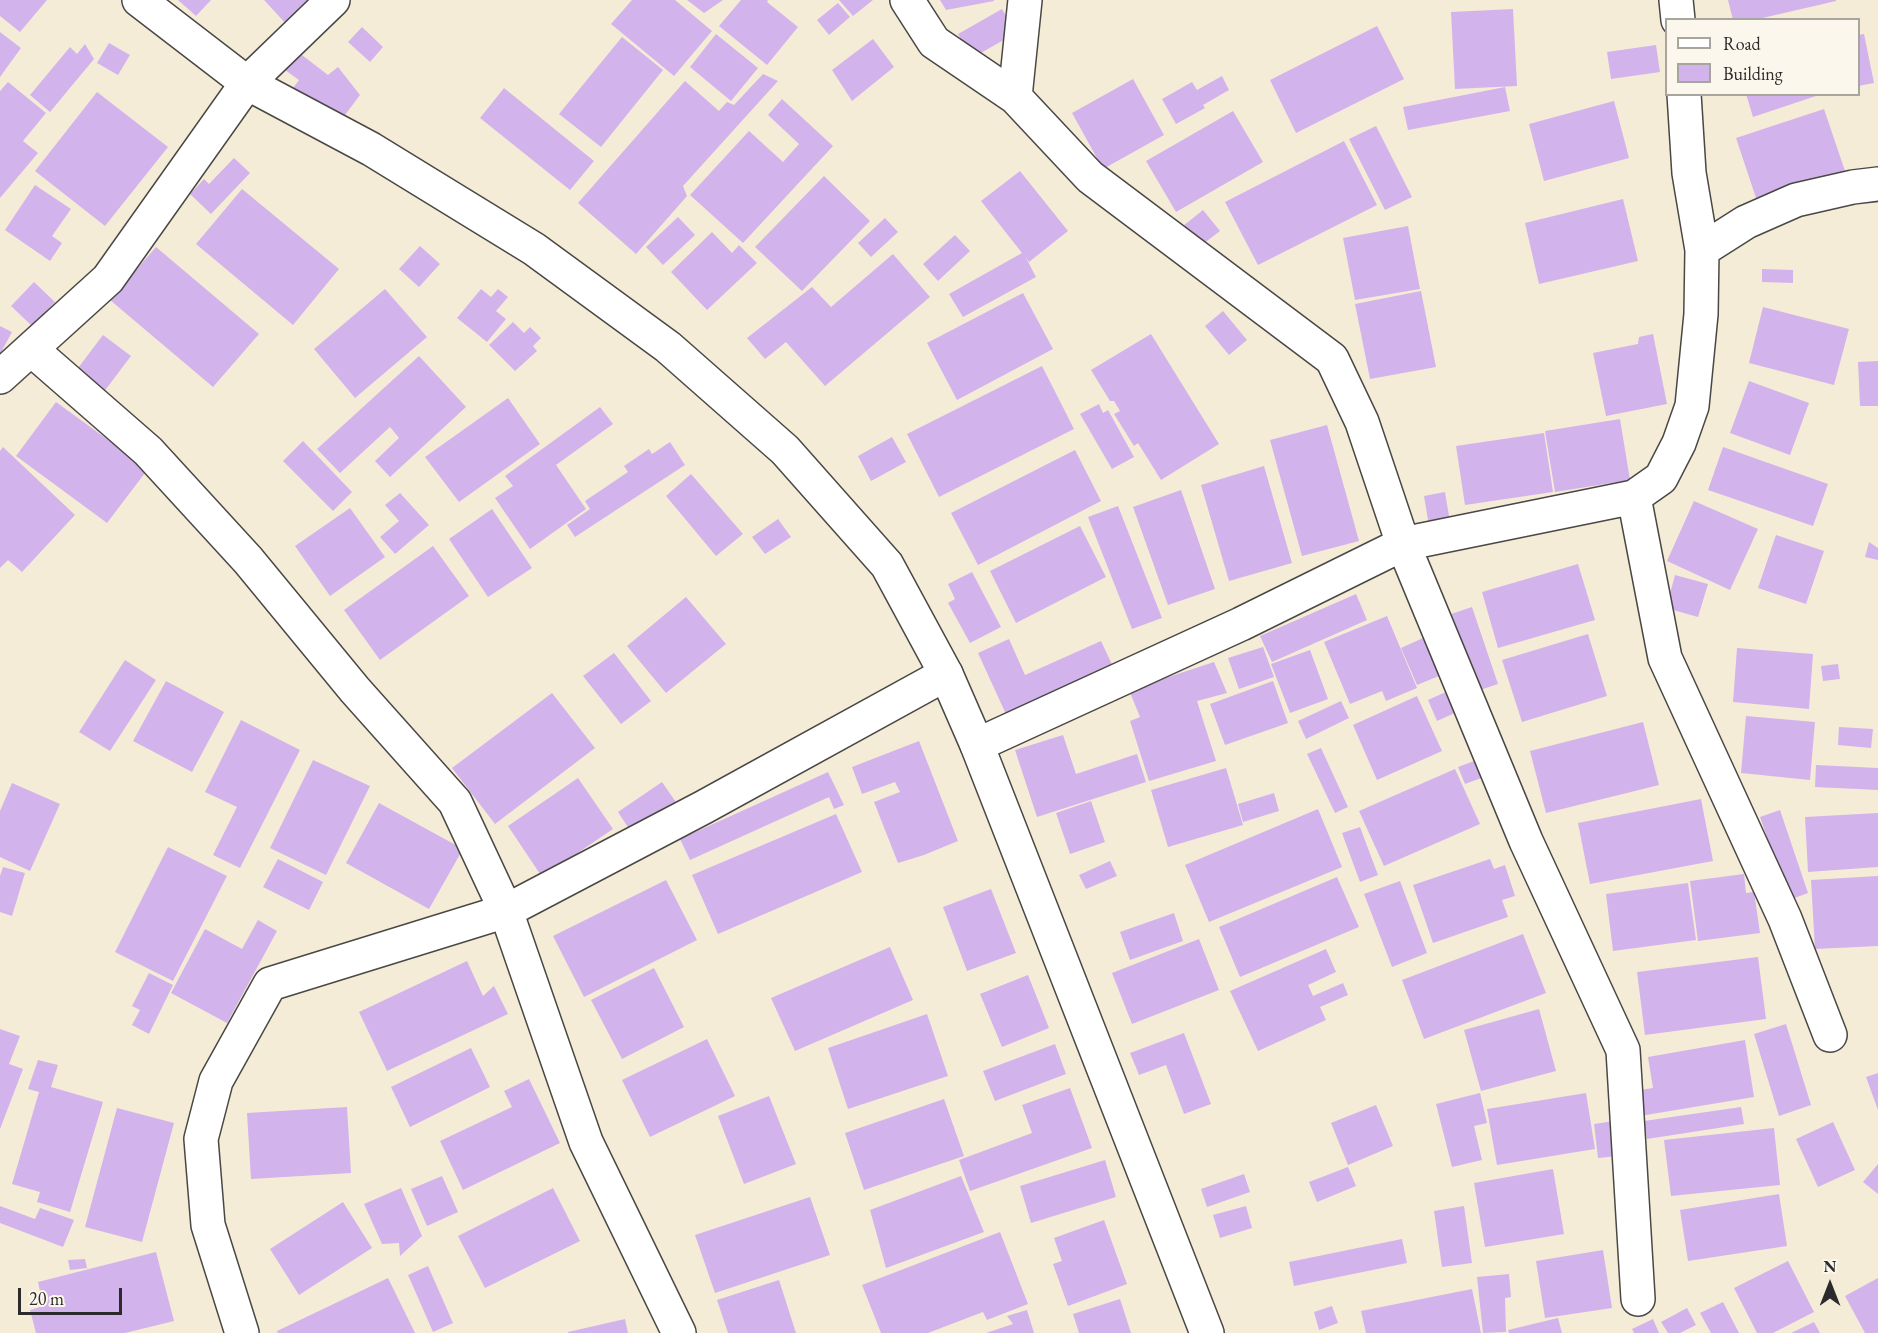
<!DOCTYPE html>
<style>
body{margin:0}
#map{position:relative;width:1878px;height:1333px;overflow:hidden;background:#f5ecd7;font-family:"EB Garamond",serif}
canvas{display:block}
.legend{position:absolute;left:1665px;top:18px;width:195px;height:78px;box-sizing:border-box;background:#fbf7ec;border:2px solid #a8a59f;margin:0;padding:8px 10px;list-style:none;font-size:18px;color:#2b2b2b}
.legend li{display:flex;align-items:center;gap:12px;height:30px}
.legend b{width:30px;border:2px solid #a8a59f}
.north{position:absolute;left:1800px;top:1255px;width:60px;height:60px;-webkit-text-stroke:4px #fbf7ec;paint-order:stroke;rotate:0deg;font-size:16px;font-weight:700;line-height:24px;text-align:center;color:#2b2b2b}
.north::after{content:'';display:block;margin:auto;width:21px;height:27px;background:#2b2b2b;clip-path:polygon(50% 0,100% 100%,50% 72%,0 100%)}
.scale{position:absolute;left:18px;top:1288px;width:104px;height:27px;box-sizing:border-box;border:3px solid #2b2b2b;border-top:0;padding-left:8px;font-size:18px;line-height:21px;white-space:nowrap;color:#2b2b2b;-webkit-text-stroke:4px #fbf7ec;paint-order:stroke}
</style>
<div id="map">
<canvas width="1878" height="1333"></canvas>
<ul class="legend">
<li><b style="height:8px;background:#fff"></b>Road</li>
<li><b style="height:16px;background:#d3b3ec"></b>Building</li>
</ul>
<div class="north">N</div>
<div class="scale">20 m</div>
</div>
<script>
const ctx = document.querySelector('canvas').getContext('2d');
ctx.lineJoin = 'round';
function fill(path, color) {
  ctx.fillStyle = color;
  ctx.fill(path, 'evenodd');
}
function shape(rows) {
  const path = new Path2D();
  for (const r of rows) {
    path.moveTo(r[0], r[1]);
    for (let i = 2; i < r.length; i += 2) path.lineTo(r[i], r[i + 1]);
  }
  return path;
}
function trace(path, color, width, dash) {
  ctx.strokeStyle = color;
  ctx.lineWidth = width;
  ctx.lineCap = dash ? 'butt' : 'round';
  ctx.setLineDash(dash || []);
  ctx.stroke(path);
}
fill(shape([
 [0,0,47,0,20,32,0,16],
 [178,0,211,0,196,16],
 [264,0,317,0,288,26],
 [632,0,675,0,712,31,674,76,611,24],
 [687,0,723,0,704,13],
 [741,0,768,0,767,2,798,27,767,65,719,26],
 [839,0,873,0,853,16],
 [940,0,994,0,994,1,946,10],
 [1728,0,1836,0,1836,1,1754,20,1733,20],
 [838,3,850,17,829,35,817,20],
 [1002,9,1016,33,972,58,958,34],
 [1513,9,1517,86,1455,89,1451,12],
 [1377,26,1404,79,1296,133,1270,80],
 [362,27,383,47,370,62,348,42],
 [0,32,21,48,0,77],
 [716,34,758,68,731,101,690,67],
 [1864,34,1874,83,1858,86,1858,35],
 [622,37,663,70,601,147,559,114],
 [873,39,894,67,852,101,832,70],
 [109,43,130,55,118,75,97,63],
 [85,44,94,59,50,112,30,95,70,47,77,54],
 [1656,45,1660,72,1611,79,1607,52],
 [298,52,328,75,338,67,360,95,339,123,293,88,299,80,285,70],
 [763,74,778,81,683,186,687,196,636,254,578,203,685,81,719,111,727,102,734,105],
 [1222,76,1229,90,1203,105,1205,108,1176,124,1162,99,1192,82,1197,90],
 [1133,79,1164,135,1103,169,1072,113],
 [8,82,46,113,23,141,38,153,0,198,0,91],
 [1505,87,1510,111,1408,130,1403,107],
 [504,88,594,161,570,190,480,118],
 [97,92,168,147,105,226,35,171],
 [1746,94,1819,94,1819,95,1753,117],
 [782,99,833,146,743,243,690,195,749,131,783,162,799,144,768,115],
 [1614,101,1629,158,1544,181,1529,124],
 [1824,109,1845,171,1757,201,1736,138],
 [1233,111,1263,162,1176,212,1146,161],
 [1376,126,1412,197,1385,210,1349,139],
 [1344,141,1377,205,1258,265,1225,202],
 [234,158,250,173,211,214,190,194,204,179,209,184],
 [1020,171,1068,231,1029,262,1025,256,1036,277,963,317,949,294,1022,253,981,201],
 [824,176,870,221,802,291,755,247],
 [35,185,71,209,52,236,62,243,50,261,5,230],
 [242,189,339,269,293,325,196,244],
 [1623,199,1638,261,1539,284,1525,223],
 [1203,210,1220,231,1199,247,1183,226],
 [678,217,695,235,663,265,646,247],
 [885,218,898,232,871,257,858,243],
 [1408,226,1420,289,1355,300,1343,238],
 [712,232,732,253,739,245,757,263,707,310,671,272],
 [955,235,970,251,938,281,923,264],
 [420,246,440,264,419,287,399,269],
 [156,247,259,334,213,387,110,300],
 [893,254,930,297,825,386,786,342,765,359,747,338,812,287,831,307],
 [1762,269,1793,270,1793,283,1762,282],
 [34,282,55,302,32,326,11,306],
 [385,289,427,337,355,398,314,349],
 [481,289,491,297,498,289,508,297,496,311,506,319,487,342,457,318],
 [1421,291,1436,367,1370,379,1355,304],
 [1023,293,1053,349,957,400,927,343],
 [1763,307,1849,329,1834,385,1749,363],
 [1223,311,1247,340,1229,355,1205,326],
 [513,322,524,333,530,327,541,338,533,346,537,351,515,371,489,345],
 [0,326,12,332,0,354],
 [1151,334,1219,444,1161,480,1138,443,1134,446,1114,414,1120,411,1114,401,1110,401,1091,370],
 [1653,334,1667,404,1606,416,1593,353,1638,344,1639,337],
 [103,335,131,356,103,393,75,372],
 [419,356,466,407,390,477,375,461,399,438,390,427,340,473,317,449],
 [1878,361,1878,406,1860,406,1858,362],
 [1042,366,1074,429,939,497,907,434],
 [1749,381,1809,403,1790,455,1730,433],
 [508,398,540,444,459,502,425,457],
 [56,402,148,469,107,523,16,456],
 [1099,404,1103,413,1108,410,1134,457,1112,469,1080,414],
 [600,407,613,424,556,465,586,509,530,549,495,498,513,486,505,476],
 [1620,419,1630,480,1555,492,1545,431],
 [1327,425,1359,541,1302,556,1270,440],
 [1544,433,1553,492,1465,505,1456,446],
 [892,437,906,462,871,481,858,456],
 [303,441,352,492,333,511,283,461],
 [670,442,685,465,575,537,567,525,590,509,585,501,628,472,624,466,649,449,652,454],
 [3,447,75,515,22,572,8,560,0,568,0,451],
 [1723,447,1828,484,1813,526,1708,490],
 [1075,450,1101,501,978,565,951,513],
 [1264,466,1292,563,1229,581,1201,485],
 [691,474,743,534,716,556,666,496],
 [1181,490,1215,589,1168,605,1133,507],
 [1445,492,1450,522,1429,526,1424,496],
 [400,493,429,525,395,554,380,537,399,521,385,505],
 [1694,501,1758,529,1730,590,1667,561],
 [1118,506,1162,618,1132,629,1088,517],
 [350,508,385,557,330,596,295,546],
 [492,509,532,568,488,597,449,539],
 [778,519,791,537,765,554,752,537],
 [1080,526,1106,577,1016,623,990,571],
 [1776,535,1824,551,1806,604,1758,588],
 [1869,542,1878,548,1878,560,1865,557],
 [433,546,469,596,380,660,344,610],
 [1578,564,1595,620,1498,648,1482,592],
 [972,572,1001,627,970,643,948,603,955,599,948,584],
 [1675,575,1708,584,1698,617,1666,608],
 [1356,594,1367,620,1272,662,1260,636],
 [686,597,726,644,666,693,627,646],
 [1472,607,1498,684,1471,693,1445,616],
 [1387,616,1417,688,1386,701,1382,691,1350,704,1324,642],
 [1588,634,1607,696,1522,722,1502,660],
 [1423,638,1439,676,1417,685,1401,648],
 [1009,639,1025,675,1101,641,1117,675,1010,723,978,653],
 [1263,647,1274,677,1239,689,1228,658],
 [1737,648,1813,654,1809,709,1733,702],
 [1310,650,1328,699,1290,713,1271,664],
 [614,653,651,701,621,724,583,676],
 [125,660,156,680,110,751,79,732],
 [1214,662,1227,693,1197,701,1216,761,1149,781,1130,721,1140,717,1129,690],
 [1838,664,1840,679,1823,681,1821,666],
 [166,681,224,712,192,772,133,741],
 [1273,681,1288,723,1225,745,1210,704],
 [1448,691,1457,712,1437,721,1428,700],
 [552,693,595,748,495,824,452,768],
 [1417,696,1442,751,1377,780,1353,725],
 [1341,701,1349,718,1306,739,1298,721],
 [1746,716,1815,722,1810,780,1741,773],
 [241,720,300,750,240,868,213,855,237,807,205,792],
 [1643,722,1659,785,1546,813,1530,751],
 [1839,727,1873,729,1871,748,1838,745],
 [1063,735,1076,774,1137,754,1146,782,1037,817,1015,750],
 [919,741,958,841,924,855,898,863,874,802,900,792,895,782,862,794,852,767],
 [1321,748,1348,807,1335,813,1307,754],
 [313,760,370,786,326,875,270,848],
 [1477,760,1484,777,1465,784,1458,767],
 [1816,765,1878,768,1878,790,1815,787],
 [1226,768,1243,825,1168,847,1151,790],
 [1455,769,1480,824,1384,866,1359,811],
 [828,772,844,805,834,809,829,797,690,860,680,839],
 [578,778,613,829,542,877,508,826],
 [662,782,678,805,633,835,618,812],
 [12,783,60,804,30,871,0,857,0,811],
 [1274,793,1279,811,1243,822,1238,804],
 [1701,799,1713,861,1590,884,1578,823],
 [1091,801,1105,842,1070,854,1056,813],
 [379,803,463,849,429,909,346,863],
 [1318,809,1342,867,1209,922,1185,865],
 [1780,810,1808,893,1789,900,1760,817],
 [1878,813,1878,867,1808,872,1805,817],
 [836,814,862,872,718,934,692,875],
 [1360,827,1378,875,1360,882,1342,833],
 [168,847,227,876,173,981,115,952],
 [278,859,323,882,309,910,263,887],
 [1490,859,1494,869,1505,865,1515,896,1502,900,1508,917,1433,943,1413,885],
 [1110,861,1117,876,1086,889,1079,875],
 [3,867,25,873,12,916,0,912,0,876],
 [1744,874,1746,893,1754,892,1760,933,1698,941,1690,881],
 [1878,876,1878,946,1815,949,1811,880],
 [1337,877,1359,927,1240,977,1219,927],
 [666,880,697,940,584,997,553,936],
 [1400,881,1427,953,1392,967,1364,894],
 [1688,883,1696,940,1613,951,1606,894],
 [991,889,1016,953,967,971,943,907],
 [1174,913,1183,941,1130,960,1120,932],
 [258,920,277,931,227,1023,171,993,205,929,242,949],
 [1523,934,1546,993,1424,1039,1402,980],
 [1199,939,1219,990,1132,1024,1112,973],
 [890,947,913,1000,795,1051,771,998],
 [1326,949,1336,972,1308,985,1313,996,1343,983,1348,995,1320,1007,1326,1020,1258,1051,1230,991],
 [1758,957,1766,1019,1645,1035,1637,972],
 [467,961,483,996,494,986,508,1014,387,1071,359,1012],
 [654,968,684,1027,622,1059,591,1000],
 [149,973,173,985,149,1034,132,1025,140,1010,132,1006],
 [1028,975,1049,1028,1002,1047,980,994],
 [1539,1009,1556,1071,1481,1091,1464,1030],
 [927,1014,948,1076,848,1109,828,1048],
 [1786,1024,1811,1105,1779,1116,1754,1034],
 [0,1029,20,1036,9,1064,23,1069,0,1129],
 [1184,1033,1211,1104,1184,1114,1166,1065,1139,1075,1130,1053],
 [707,1039,735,1096,650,1137,622,1080],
 [1745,1040,1754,1097,1640,1116,1640,1090,1653,1088,1648,1057],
 [1055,1044,1066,1074,995,1101,983,1071],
 [471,1048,490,1087,410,1127,391,1087],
 [38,1060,58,1065,51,1087,103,1102,70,1212,37,1202,40,1192,12,1184,39,1092,28,1089],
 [1878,1073,1878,1110,1866,1077],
 [529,1079,560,1143,463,1190,440,1141,512,1107,504,1091],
 [1070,1088,1092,1148,970,1191,959,1160,1032,1133,1022,1105],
 [1480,1093,1487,1123,1474,1126,1482,1160,1452,1167,1436,1104],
 [1586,1093,1595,1149,1497,1165,1487,1109],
 [769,1096,796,1164,744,1184,718,1116],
 [944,1099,964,1156,864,1190,845,1133],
 [1376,1105,1393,1146,1348,1165,1331,1123],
 [347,1107,351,1173,251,1179,247,1113],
 [1741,1107,1744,1124,1647,1139,1644,1121],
 [117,1108,174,1123,142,1242,85,1227],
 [1614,1121,1618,1156,1598,1158,1594,1124],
 [1833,1122,1855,1170,1818,1187,1796,1139],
 [1774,1128,1780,1185,1671,1196,1664,1140],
 [1105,1160,1116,1197,1031,1223,1020,1186],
 [1878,1164,1878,1194,1863,1182],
 [1348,1167,1356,1186,1317,1202,1309,1182],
 [1553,1169,1564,1234,1485,1247,1474,1183],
 [1244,1174,1250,1192,1207,1207,1201,1189],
 [442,1176,458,1212,427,1226,411,1189],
 [961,1176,984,1232,886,1268,870,1210],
 [401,1188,422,1236,400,1256,399,1243,382,1244,364,1204],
 [553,1188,580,1241,485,1288,458,1236],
 [1779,1194,1787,1246,1688,1261,1680,1210],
 [810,1197,830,1255,715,1293,695,1235],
 [343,1202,372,1248,299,1295,270,1249],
 [0,1206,35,1219,40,1208,74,1220,63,1247,0,1223],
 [1246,1206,1252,1228,1220,1238,1213,1215],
 [1464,1206,1472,1263,1442,1267,1434,1211],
 [1104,1220,1127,1284,1068,1306,1053,1264,1062,1261,1054,1238],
 [1000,1232,1028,1304,987,1320,983,1312,928,1333,881,1333,862,1285],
 [1402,1239,1407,1263,1294,1286,1289,1262],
 [1603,1250,1612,1308,1545,1318,1536,1261],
 [156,1252,174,1321,125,1333,36,1333,30,1310,43,1306,38,1282],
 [85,1259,87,1268,70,1270,68,1260],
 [1788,1261,1814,1312,1773,1333,1757,1333,1734,1288],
 [428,1266,453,1323,433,1332,408,1275],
 [1509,1274,1511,1297,1505,1298,1506,1332,1483,1333,1477,1277],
 [388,1278,415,1333,278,1333,277,1331],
 [1878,1278,1878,1333,1865,1333,1845,1296],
 [779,1280,796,1333,728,1333,717,1300],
 [1472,1289,1481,1333,1366,1333,1361,1311],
 [1120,1299,1131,1333,1079,1333,1073,1314],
 [1723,1302,1739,1333,1711,1333,1700,1313],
 [1332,1306,1338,1323,1319,1330,1314,1312],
 [1687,1308,1696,1325,1680,1333,1668,1333,1661,1322],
 [1027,1310,1034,1333,986,1333,1013,1324,1007,1316],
 [1558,1318,1562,1333,1509,1333,1508,1330],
 [625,1319,628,1333,568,1333,568,1332],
 [1653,1319,1659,1333,1634,1333,1632,1329],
 [1814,1322,1820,1333,1791,1333]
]), '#d3b3ec');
const street = shape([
 [907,0,934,42,1015,97,1090,177,1332,359,1362,422,1403,544,1526,841,1623,1050,1638,1299],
 [1676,0,1678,20],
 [1015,97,1025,0],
 [1702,250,1746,222,1796,200,1853,187,1878,184],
 [31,349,148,451,248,560,355,690,455,802,506,911,586,1142,679,1333],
 [0,377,108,279,247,83,333,0],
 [1634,497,1665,658,1785,919,1830,1035],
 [977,745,1241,624,1403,544,1634,497,1661,478,1679,443,1692,406,1701,314,1702,250,1689,173,1684,94],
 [242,1333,208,1225,201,1139,216,1081,270,984,506,911,704,807,946,674]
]);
const secondary = shape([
 [139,0,247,83,371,149,534,249,668,347,785,450,887,565,946,674,977,745,1207,1333]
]);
trace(street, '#494845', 36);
trace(secondary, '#494845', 36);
trace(street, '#fff', 33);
trace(secondary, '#fff', 33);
</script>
